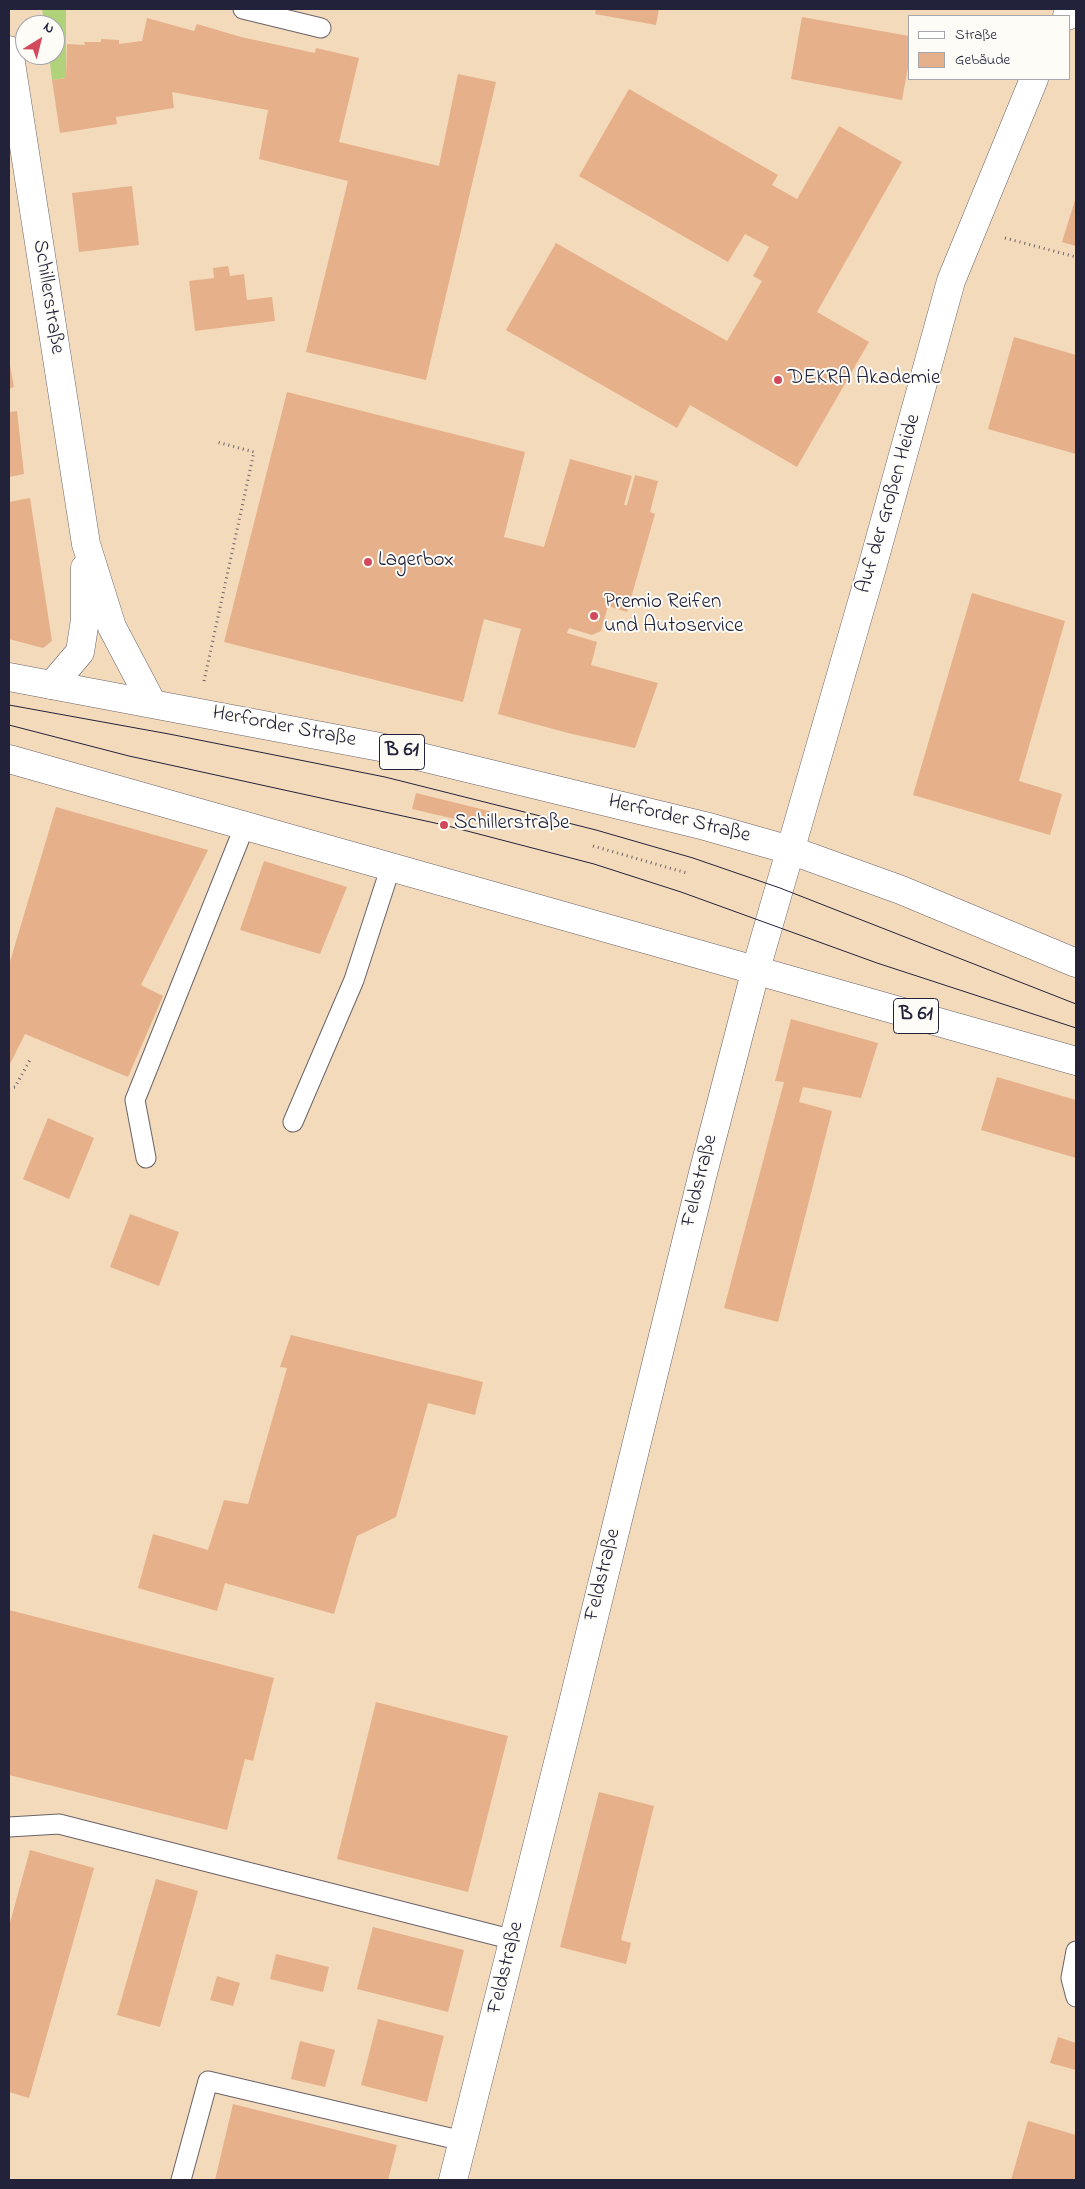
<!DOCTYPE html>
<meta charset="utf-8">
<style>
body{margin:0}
#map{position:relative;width:1085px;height:2189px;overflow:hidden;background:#f3dabb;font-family:"Indie Flower",sans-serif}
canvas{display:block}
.frame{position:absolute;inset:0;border:10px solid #22223b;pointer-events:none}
.legend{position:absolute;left:908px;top:15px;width:162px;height:65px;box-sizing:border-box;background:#fdfcf7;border:1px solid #a5a5ac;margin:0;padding:6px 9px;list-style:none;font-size:15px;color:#22223b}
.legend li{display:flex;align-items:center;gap:10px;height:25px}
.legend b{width:25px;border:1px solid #a5a5ac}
.north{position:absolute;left:15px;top:15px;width:50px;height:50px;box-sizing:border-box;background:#fdfcf7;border:1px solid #a5a5ac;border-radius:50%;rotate:36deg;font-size:14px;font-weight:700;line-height:20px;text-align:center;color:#22223b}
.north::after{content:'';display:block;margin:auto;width:18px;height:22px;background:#d1495b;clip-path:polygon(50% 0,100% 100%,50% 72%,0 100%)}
</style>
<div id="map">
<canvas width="1085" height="2189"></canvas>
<div class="frame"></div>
<ul class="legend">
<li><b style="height:6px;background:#fff"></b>Straße</li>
<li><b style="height:14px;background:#e6b08a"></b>Gebäude</li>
</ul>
<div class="north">N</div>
</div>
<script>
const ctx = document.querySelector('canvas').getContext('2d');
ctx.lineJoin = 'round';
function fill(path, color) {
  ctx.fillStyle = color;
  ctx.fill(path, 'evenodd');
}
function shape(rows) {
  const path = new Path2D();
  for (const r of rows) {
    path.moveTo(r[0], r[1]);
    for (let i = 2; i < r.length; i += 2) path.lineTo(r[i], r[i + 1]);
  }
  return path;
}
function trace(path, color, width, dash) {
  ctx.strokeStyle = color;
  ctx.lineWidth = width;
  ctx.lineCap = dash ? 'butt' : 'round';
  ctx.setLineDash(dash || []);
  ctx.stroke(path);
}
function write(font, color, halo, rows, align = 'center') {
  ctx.font = font + ' "Indie Flower",sans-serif';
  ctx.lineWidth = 4;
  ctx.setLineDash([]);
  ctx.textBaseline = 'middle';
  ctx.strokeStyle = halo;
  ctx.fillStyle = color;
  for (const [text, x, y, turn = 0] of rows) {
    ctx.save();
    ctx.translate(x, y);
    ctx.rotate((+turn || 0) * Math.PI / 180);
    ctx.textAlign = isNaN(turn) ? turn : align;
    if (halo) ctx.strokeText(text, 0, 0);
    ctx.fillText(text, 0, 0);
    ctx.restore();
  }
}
fill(shape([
 [42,9,66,9,66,78,52,80,49,55,55,55,55,25,45,25]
]), '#afd27b');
fill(shape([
 [596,9,659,9,656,25,595,14],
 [802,17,909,36,909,62,902,100,791,79],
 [147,18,194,31,197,24,241,37,315,53,316,48,359,58,339,142,439,166,458,74,496,82,426,380,306,352,348,181,259,159,268,110,172,92,174,108,116,117,117,124,60,133,52,80,66,78,67,44,85,45,84,42,101,42,101,39,119,40,119,44,142,41],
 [629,89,778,175,772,185,797,199,839,126,902,162,817,312,869,342,797,467,690,405,677,428,506,330,556,243,727,341,762,281,753,276,769,247,745,234,728,262,579,176],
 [132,186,139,245,79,252,72,193],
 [1076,197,1076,246,1062,242],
 [228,266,230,276,244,274,247,300,272,297,275,321,195,331,189,281,214,278,213,268],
 [1014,337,1076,355,1076,454,988,429],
 [9,360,14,387,9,389],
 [287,392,525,452,504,537,544,547,570,459,632,476,624,505,627,505,635,475,658,481,650,512,655,514,627,612,608,606,601,631,592,635,569,628,567,633,597,642,591,665,658,683,635,748,568,733,498,714,521,629,484,619,463,702,224,642],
 [17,411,24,474,9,477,9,412],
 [30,498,52,641,43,648,9,639,9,502],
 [972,593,1065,621,1019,781,1062,794,1050,835,913,795],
 [416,793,493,812,489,827,412,809],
 [56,807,208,850,141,985,163,996,128,1077,25,1034,9,1066,9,965],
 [264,861,347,887,320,954,240,930],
 [791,1019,878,1043,861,1098,803,1087,799,1102,832,1111,778,1322,724,1308,784,1082,775,1081],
 [997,1077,1076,1100,1076,1158,981,1130],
 [48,1118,94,1138,69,1199,23,1179],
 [130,1214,179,1232,159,1286,110,1267],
 [291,1335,483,1382,475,1415,428,1403,396,1517,357,1536,334,1614,225,1583,217,1611,138,1588,153,1534,208,1550,224,1500,248,1504,287,1368,280,1367],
 [9,1610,274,1678,253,1761,245,1759,227,1830,9,1775],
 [376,1702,508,1736,468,1892,337,1859],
 [599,1792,654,1806,621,1940,631,1943,626,1964,560,1947],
 [30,1850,94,1868,29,2098,9,2092,9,1926],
 [156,1879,198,1891,160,2027,117,2015],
 [373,1927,464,1950,448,2012,357,1989],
 [276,1954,329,1967,323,1992,270,1979],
 [217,1976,240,1983,233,2006,210,2000],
 [378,2019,444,2036,427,2102,361,2085],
 [1058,2037,1076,2043,1076,2070,1050,2063],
 [300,2041,335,2050,325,2087,291,2079],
 [233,2104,397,2145,388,2180,215,2180],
 [1028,2121,1076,2135,1076,2180,1011,2180]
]), '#e6b08a');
const lane = shape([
 [243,9,321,28],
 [293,1122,354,980,391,866],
 [146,1158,135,1100,245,825],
 [9,1827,59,1824,514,1940],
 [1076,1951,1071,1978,1076,1997],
 [181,2180,208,2081,463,2141]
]);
const street = shape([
 [1067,16,1071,9],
 [9,50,86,544,112,627,152,703],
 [52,685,80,652,85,620,85,568],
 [453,2180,569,1719,703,1173,756,969,873,564,951,281,1034,79]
]);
const primary = shape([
 [9,677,380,747,705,826,790,850,901,890,1076,963],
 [9,759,1076,1061]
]);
trace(lane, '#6b6268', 21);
trace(street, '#6b6268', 29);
trace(primary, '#6b6268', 29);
trace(shape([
 [1005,238,1076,257],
 [204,681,254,452,217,442],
 [593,846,687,873],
 [9,1088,15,1087,31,1058]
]), '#6b6268', 3, [1, 4]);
trace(lane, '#fff', 19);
trace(street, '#fff', 28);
trace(primary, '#fff', 28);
trace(shape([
 [9,705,169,734,385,777,596,830,693,858,780,888,1076,1004],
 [9,725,129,756,444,825,594,864,681,892,877,963,1076,1028]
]), '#22223b', 1);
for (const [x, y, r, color] of [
 [778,380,5,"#d1495b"],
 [368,562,5,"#d1495b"],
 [594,616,5,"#d1495b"],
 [444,825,5,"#d1495b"]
]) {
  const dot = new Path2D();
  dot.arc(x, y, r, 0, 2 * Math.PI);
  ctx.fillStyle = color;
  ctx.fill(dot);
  trace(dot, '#fdfcf7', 2);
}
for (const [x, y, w] of [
 [402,752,45],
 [916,1016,45]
]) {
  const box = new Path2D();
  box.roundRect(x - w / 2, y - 17.5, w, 35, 4);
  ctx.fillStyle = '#fdfcf7';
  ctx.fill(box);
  trace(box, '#22223b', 1);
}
write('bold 20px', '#22223b', null, [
 ["B 61",402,752],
 ["B 61",916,1016]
]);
write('21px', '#22223b', '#fdfcf7', [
 ["Schillerstraße",47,297,81],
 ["Auf der Großen Heide",890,504,-74],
 ["Herforder Straße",284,728,11],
 ["Herforder Straße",679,820,14],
 ["Feldstraße",701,1181,-76],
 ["Feldstraße",604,1575,-76],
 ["Feldstraße",507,1968,-76]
]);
write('21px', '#22223b', '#fdfcf7', [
 ["DEKRA Akademie",788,380],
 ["Lagerbox",378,562],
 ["Premio Reifen",604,604],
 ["und Autoservice",604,628],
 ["Schillerstraße",454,825]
], 'left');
</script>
